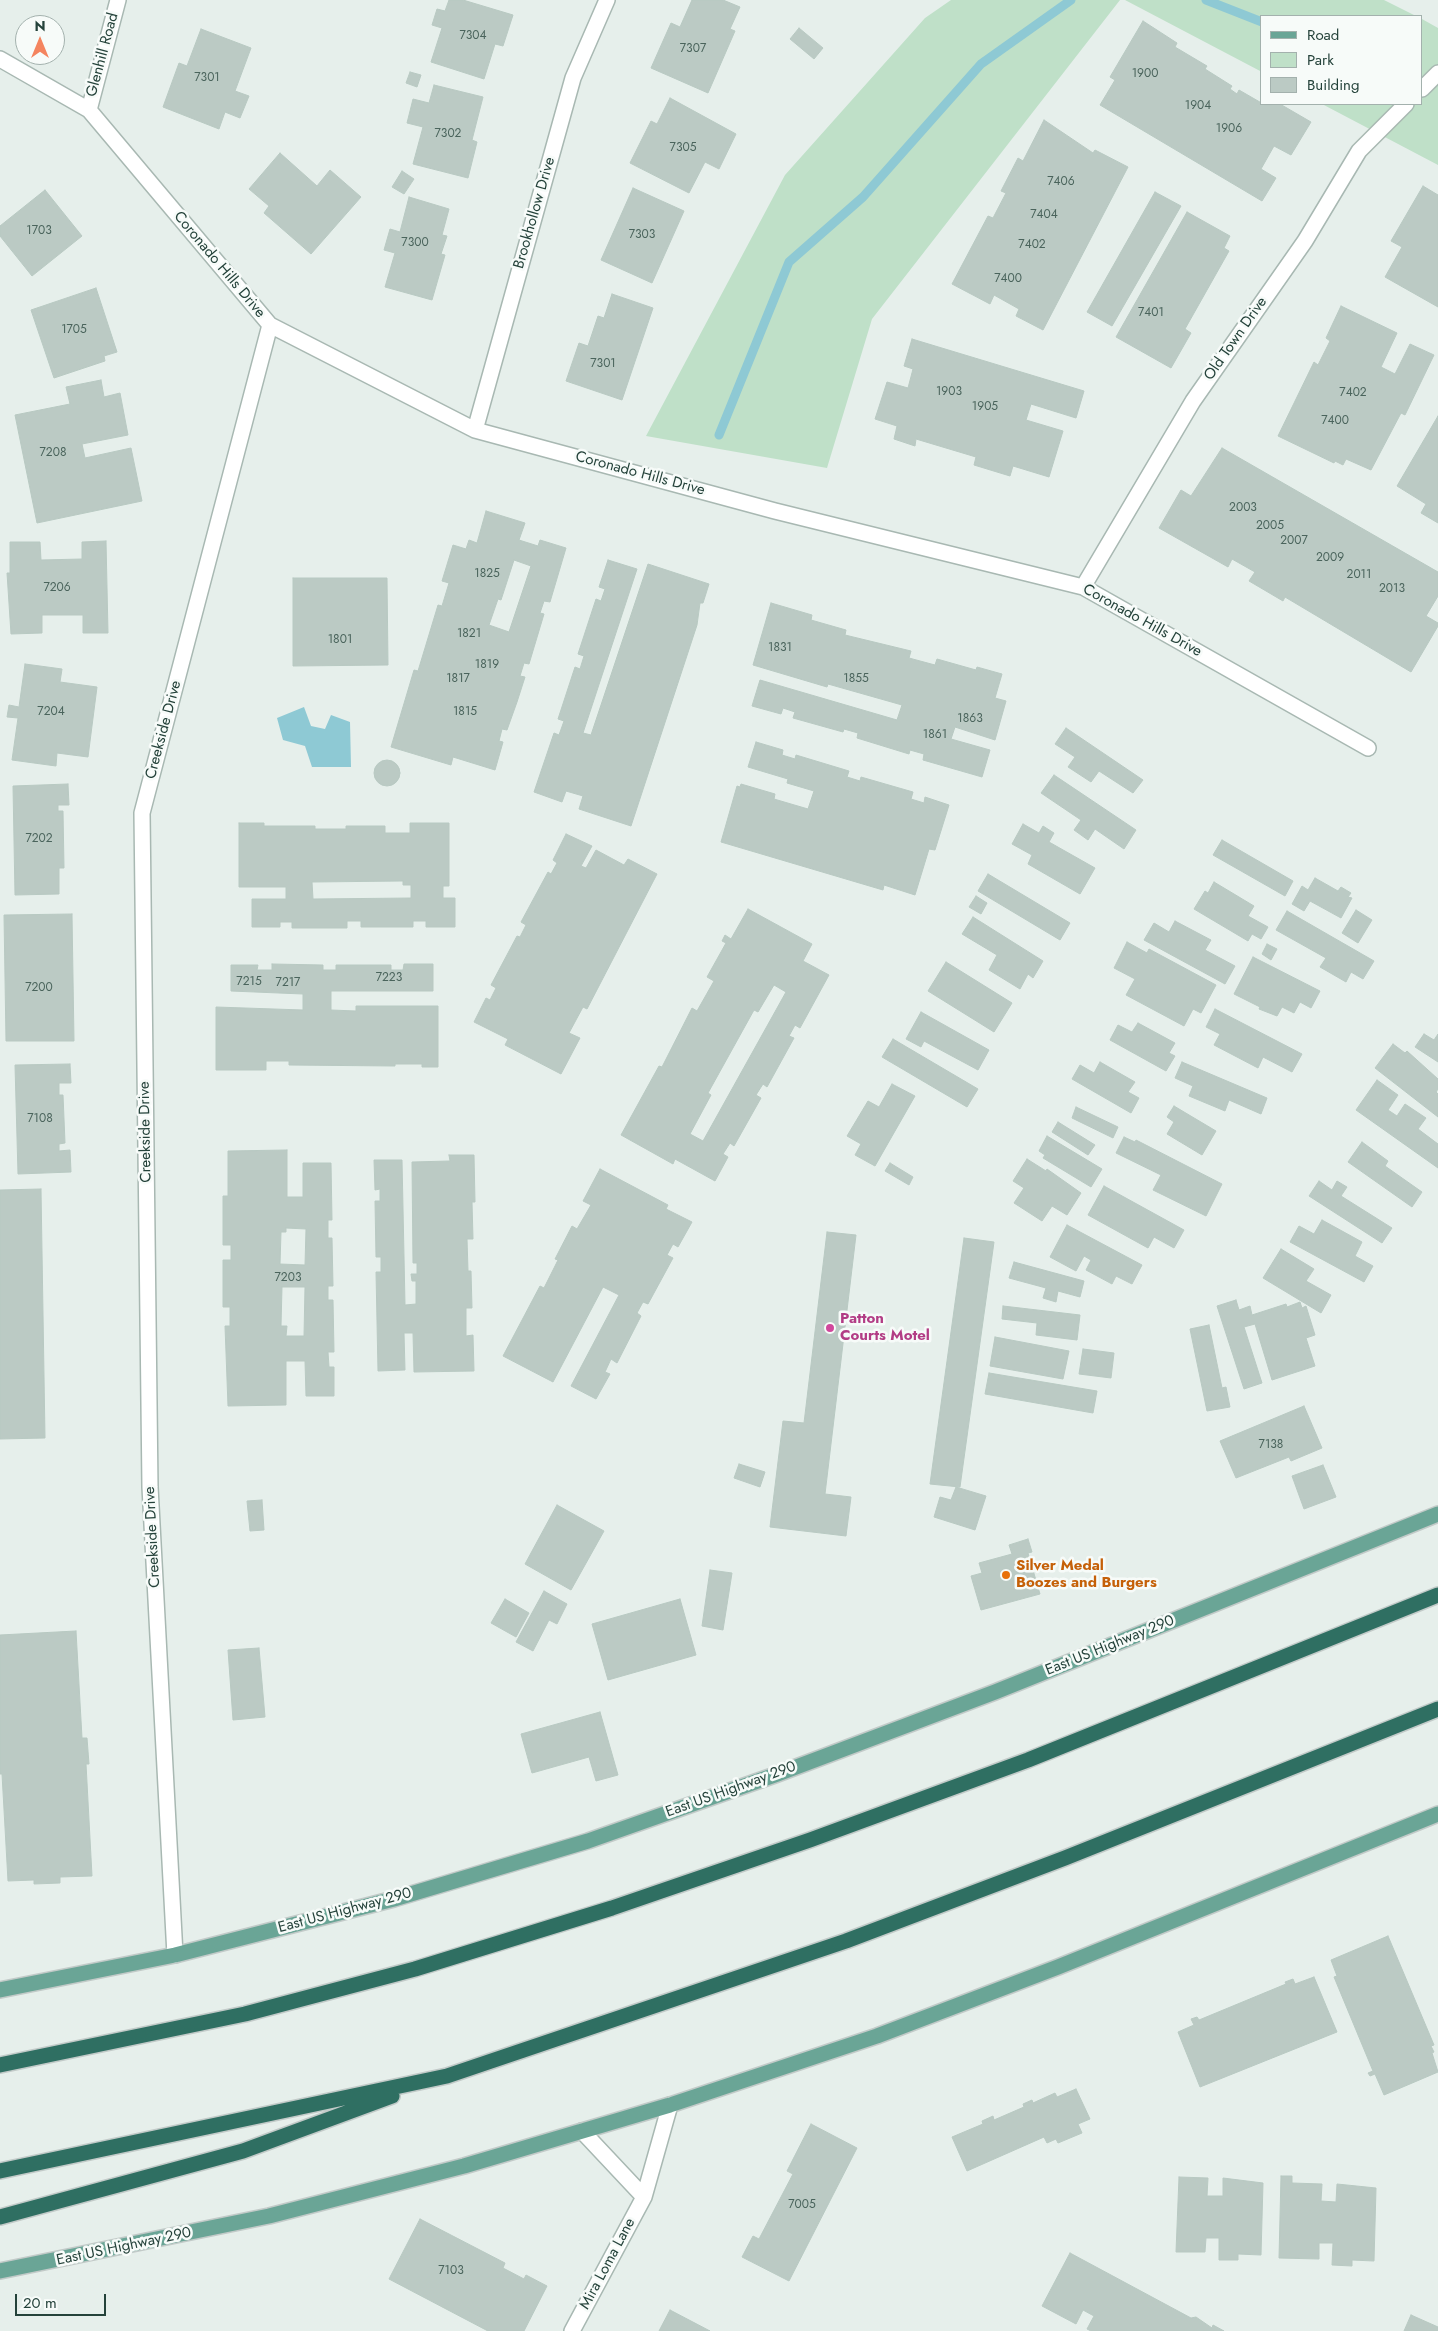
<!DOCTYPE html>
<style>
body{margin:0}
#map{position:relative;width:1438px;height:2331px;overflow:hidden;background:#e6efeb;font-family:Jost,sans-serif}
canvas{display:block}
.legend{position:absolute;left:1260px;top:15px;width:162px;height:90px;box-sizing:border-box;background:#f7fbf9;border:1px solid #a3b1ad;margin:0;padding:6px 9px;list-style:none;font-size:15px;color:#24423a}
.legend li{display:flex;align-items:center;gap:10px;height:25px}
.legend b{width:25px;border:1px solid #a3b1ad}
.north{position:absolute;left:15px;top:15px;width:50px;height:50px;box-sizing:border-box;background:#f7fbf9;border:1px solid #a3b1ad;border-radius:50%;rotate:0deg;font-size:14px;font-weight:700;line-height:20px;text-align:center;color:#24423a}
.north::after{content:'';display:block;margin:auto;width:18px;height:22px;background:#f4845f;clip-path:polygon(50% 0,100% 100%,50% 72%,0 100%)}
.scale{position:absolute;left:15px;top:2294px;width:91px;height:22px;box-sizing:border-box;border:2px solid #24423a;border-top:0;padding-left:6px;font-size:15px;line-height:18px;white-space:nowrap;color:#24423a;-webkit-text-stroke:4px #f7fbf9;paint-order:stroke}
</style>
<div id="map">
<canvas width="1438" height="2331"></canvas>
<ul class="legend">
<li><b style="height:6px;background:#6aa596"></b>Road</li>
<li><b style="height:14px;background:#bfe0c8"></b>Park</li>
<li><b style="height:14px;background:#bbcac4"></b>Building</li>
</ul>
<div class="north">N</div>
<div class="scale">20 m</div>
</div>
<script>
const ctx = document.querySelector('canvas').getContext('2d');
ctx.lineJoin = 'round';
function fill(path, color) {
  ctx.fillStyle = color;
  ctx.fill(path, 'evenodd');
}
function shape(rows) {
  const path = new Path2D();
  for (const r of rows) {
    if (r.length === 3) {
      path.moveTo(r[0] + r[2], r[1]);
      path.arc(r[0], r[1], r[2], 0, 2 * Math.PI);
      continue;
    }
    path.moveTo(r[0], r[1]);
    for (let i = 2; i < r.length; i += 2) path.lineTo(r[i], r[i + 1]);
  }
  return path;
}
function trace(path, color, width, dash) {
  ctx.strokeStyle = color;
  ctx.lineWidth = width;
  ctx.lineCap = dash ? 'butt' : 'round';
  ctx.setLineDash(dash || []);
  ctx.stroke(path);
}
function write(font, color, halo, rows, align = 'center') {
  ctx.font = font + ' Jost,sans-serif';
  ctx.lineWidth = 5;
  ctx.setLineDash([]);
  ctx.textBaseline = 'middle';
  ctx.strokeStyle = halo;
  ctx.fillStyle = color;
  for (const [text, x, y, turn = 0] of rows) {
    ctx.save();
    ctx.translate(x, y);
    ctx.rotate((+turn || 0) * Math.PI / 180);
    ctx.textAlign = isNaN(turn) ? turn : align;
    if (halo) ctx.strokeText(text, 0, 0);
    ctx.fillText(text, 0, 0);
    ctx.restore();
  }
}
fill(shape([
 [951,0,1120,0,872,319,827,468,646,436,785,175,925,18],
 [1125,0,1384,0,1416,16,1262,16,1262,72],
 [1422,19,1438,28,1438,165,1322,104,1422,104]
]), '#bfe0c8');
fill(shape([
 [304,707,311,726,325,729,331,715,350,722,351,767,312,767,305,746,283,740,277,718]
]), '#8ec9d4');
trace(shape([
 [1206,0,1262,22],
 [719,435,789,262,863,197,981,64,1071,0]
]), '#8ec9d4', 9);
const building = shape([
 [449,0,463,0,513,15,503,46,495,44,484,79,431,62,442,28,432,25,437,9,445,11,449,0],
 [692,0,723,0,740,7,730,29,735,31,708,93,651,68,671,23,680,27,692,0],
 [1143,21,1177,43,1175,47,1207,66,1205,69,1232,86,1230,89,1237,94,1239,90,1265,105,1280,104,1311,122,1291,155,1274,146,1261,169,1276,178,1262,201,1100,105,1115,80,1110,77,1143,21],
 [799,28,823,48,814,59,790,39,799,28],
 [201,29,251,48,235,91,249,96,240,118,225,112,219,129,163,107,179,63,187,66,201,29],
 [410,72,421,75,417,87,406,83,410,72],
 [434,85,483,97,472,140,477,142,468,178,413,164,423,127,407,123,413,99,429,103,434,85],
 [670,98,736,134,719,169,705,162,689,193,630,163,651,121,657,124,670,98],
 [1044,120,1093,153,1095,150,1128,167,1043,330,1016,316,1019,309,994,295,990,304,952,284,988,216,993,218,1006,193,1001,191,1018,158,1023,161,1044,120],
 [280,153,317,186,330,170,361,197,311,254,264,213,269,206,249,189,280,153],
 [402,171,414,179,404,194,392,187,402,171],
 [1423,186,1438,195,1438,307,1385,277,1402,247,1391,241,1423,186],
 [633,188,684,211,652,283,601,260,633,188],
 [45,190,82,236,32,276,0,236,0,226,45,190],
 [1155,192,1181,206,1112,326,1087,312,1155,192],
 [409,197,449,209,442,235,447,236,441,254,445,255,432,300,385,287,395,253,384,250,390,229,400,232,409,197],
 [1187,212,1230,236,1224,248,1229,251,1185,329,1191,333,1171,368,1116,337,1187,212],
 [96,288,117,352,104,356,105,361,54,378,31,310,96,288],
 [612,294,653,308,622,400,566,381,579,343,588,346,598,316,604,318,612,294],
 [1341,306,1397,333,1381,367,1395,374,1410,344,1434,355,1405,415,1401,413,1371,470,1346,459,1343,465,1335,461,1334,463,1278,436,1314,362,1318,365,1330,341,1326,338,1341,306],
 [912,339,1084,391,1076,418,1031,404,1026,420,1063,431,1049,477,1013,466,1010,476,974,465,976,457,916,439,915,446,894,439,897,426,875,419,887,382,908,388,913,369,904,366,912,339],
 [101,380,104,397,120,393,128,435,82,444,85,458,131,448,142,501,37,523,15,415,70,404,66,387,101,380],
 [1438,416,1438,523,1421,513,1426,504,1397,486,1438,416],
 [1222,448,1438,572,1438,596,1426,616,1438,623,1438,626,1411,672,1285,597,1283,601,1249,581,1255,572,1232,559,1228,567,1159,528,1181,490,1191,496,1222,448],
 [486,511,525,523,519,540,538,546,540,540,566,548,550,602,544,601,540,613,544,614,529,664,524,663,520,676,525,677,517,702,507,730,502,729,499,741,503,742,495,770,453,757,451,765,391,747,414,670,418,671,438,605,442,606,449,583,442,581,453,545,466,549,469,540,477,543,486,511],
 [514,560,531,566,509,632,489,625,498,599,501,600,514,560],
 [106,541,108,633,83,633,83,615,42,615,42,633,11,634,7,573,10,573,10,542,40,542,41,560,82,559,82,542,106,541],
 [608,560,637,569,583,733,591,735,648,564,709,584,703,603,700,603,697,625,631,826,579,809,583,796,566,791,562,802,534,792,554,733,559,735,564,721,558,719,575,667,580,669,584,656,578,654,596,599,601,601,605,589,599,587,608,560],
 [293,578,387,578,388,665,293,666,293,578],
 [771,603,812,615,811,620,846,630,845,635,911,651,909,658,935,665,937,659,976,670,977,667,1002,674,995,698,1006,701,995,740,955,727,951,739,990,750,982,777,923,760,924,754,910,750,909,754,857,738,858,733,844,729,843,732,793,718,795,712,783,708,781,714,752,706,760,680,897,720,902,705,828,684,827,687,753,665,771,603],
 [25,664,62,669,60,682,97,687,88,757,57,753,56,766,12,760,18,718,7,717,9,705,19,707,25,664],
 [1066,728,1143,780,1133,793,1099,771,1091,782,1068,767,1075,757,1055,744,1066,728],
 [756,742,783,750,782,755,795,759,796,755,849,771,847,777,860,781,861,777,913,792,911,799,924,803,925,797,949,805,935,850,929,849,915,895,884,885,883,890,721,842,737,786,740,787,741,784,775,794,774,799,808,809,814,791,787,783,788,779,748,767,756,742],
 [387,773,13],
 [1054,775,1136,830,1124,849,1095,829,1088,840,1074,830,1081,820,1041,793,1054,775],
 [68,784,69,805,58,805,58,811,63,811,64,868,59,868,59,894,15,895,13,786,68,784],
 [239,823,264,823,264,826,315,826,315,829,346,829,346,826,385,826,385,833,410,833,410,823,449,823,449,886,443,886,443,898,455,898,455,927,426,927,426,921,413,921,413,927,361,927,361,921,347,921,347,928,292,928,292,922,280,922,280,927,252,927,252,899,286,899,286,887,239,887,239,823],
 [403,881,403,885,411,885,411,898,313,899,312,882,403,881],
 [1023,824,1039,833,1043,826,1054,833,1049,842,1095,868,1080,894,1028,864,1032,855,1012,844,1023,824],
 [566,834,592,846,581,866,586,868,596,850,624,865,628,859,657,874,587,1009,583,1007,569,1033,580,1038,561,1074,505,1045,508,1039,474,1022,486,998,490,1000,496,988,491,985,517,936,520,937,526,925,521,922,548,872,551,874,557,863,553,860,566,834],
 [1222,840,1293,881,1285,896,1213,855,1222,840],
 [988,874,1070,923,1060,940,978,891,988,874],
 [1315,878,1338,891,1341,887,1351,893,1348,897,1352,898,1341,918,1310,901,1304,911,1292,904,1302,886,1308,890,1315,878],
 [1214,882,1254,906,1248,916,1268,927,1261,939,1252,934,1248,941,1194,909,1205,891,1208,893,1214,882],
 [976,896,987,903,981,914,969,907,976,896],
 [748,909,812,944,803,961,829,975,800,1028,795,1025,789,1036,794,1038,767,1087,763,1084,756,1095,761,1098,734,1146,730,1143,723,1154,728,1157,715,1181,675,1159,673,1164,621,1135,659,1066,662,1067,692,1008,697,1011,714,981,707,977,726,943,722,941,725,935,731,939,748,909],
 [774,985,786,992,703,1141,690,1134,711,1095,708,1093,754,1010,758,1012,774,985],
 [1356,910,1372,920,1358,943,1342,933,1356,910],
 [1287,911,1374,961,1363,979,1351,972,1346,982,1320,967,1326,958,1276,930,1287,911],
 [72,914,74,1041,6,1041,4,915,72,914],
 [973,917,1043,961,1033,978,1028,974,1020,989,989,970,997,955,962,934,973,917],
 [1175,921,1211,940,1205,950,1235,966,1225,984,1144,940,1154,923,1169,932,1175,921],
 [1127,942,1147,953,1149,949,1216,985,1201,1013,1193,1009,1184,1026,1126,995,1135,979,1114,968,1127,942],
 [1267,944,1277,949,1271,960,1262,954,1267,944],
 [1253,957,1320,991,1311,1008,1300,1002,1294,1013,1282,1007,1277,1016,1259,1009,1260,1007,1234,994,1253,957],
 [946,962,1012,1003,994,1032,928,991,946,962],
 [272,964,323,965,323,970,336,970,336,965,391,965,391,970,403,970,404,964,433,964,433,991,331,991,331,1010,356,1011,356,1006,438,1006,438,1067,422,1067,422,1064,395,1064,395,1066,289,1065,289,1061,266,1061,266,1070,216,1070,216,1007,303,1010,303,994,231,991,231,965,258,965,257,970,272,970,272,964],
 [1215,1009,1302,1054,1292,1072,1263,1057,1258,1068,1214,1045,1220,1034,1206,1027,1215,1009],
 [921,1012,989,1050,978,1070,924,1041,921,1047,906,1039,921,1012],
 [1138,1023,1175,1043,1169,1053,1175,1056,1166,1071,1110,1040,1118,1025,1132,1032,1138,1023],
 [1424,1034,1434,1040,1438,1034,1438,1062,1415,1047,1424,1034],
 [893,1039,978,1089,967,1107,882,1057,893,1039],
 [1393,1044,1405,1053,1407,1051,1438,1079,1438,1089,1436,1092,1438,1094,1438,1117,1375,1068,1393,1044],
 [1100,1062,1135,1082,1128,1092,1139,1098,1131,1113,1072,1079,1080,1065,1094,1073,1100,1062],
 [1182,1062,1267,1098,1261,1114,1229,1100,1225,1111,1189,1096,1193,1086,1175,1078,1182,1062],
 [70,1064,71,1083,59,1083,59,1095,63,1095,65,1143,59,1144,59,1151,70,1150,71,1172,18,1174,15,1065,70,1064],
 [1377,1080,1398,1095,1388,1110,1397,1116,1405,1104,1426,1118,1418,1129,1438,1144,1438,1168,1356,1110,1377,1080],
 [892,1084,915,1096,875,1166,855,1155,861,1144,847,1136,868,1101,879,1107,892,1084],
 [1174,1106,1216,1131,1202,1155,1167,1134,1174,1122,1167,1117,1174,1106],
 [1076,1107,1118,1127,1113,1138,1072,1118,1076,1107],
 [1058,1122,1095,1145,1088,1155,1052,1132,1058,1122],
 [1047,1136,1102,1169,1091,1187,1043,1158,1045,1155,1039,1151,1047,1136],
 [1124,1137,1135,1142,1136,1140,1222,1184,1206,1216,1153,1190,1161,1175,1116,1153,1124,1137],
 [1362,1142,1388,1161,1385,1166,1422,1192,1412,1207,1348,1162,1362,1142],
 [287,1150,287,1197,303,1197,303,1163,331,1163,332,1220,328,1220,328,1238,332,1238,333,1286,328,1286,328,1300,333,1300,334,1352,328,1352,329,1367,334,1367,334,1396,306,1396,305,1361,286,1361,286,1405,228,1406,225,1326,230,1326,230,1307,223,1307,223,1260,231,1260,231,1245,223,1245,223,1196,228,1196,228,1151,287,1150],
 [286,1228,306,1229,305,1265,280,1264,281,1232,286,1232,286,1228],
 [282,1287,305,1287,304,1336,286,1336,287,1326,281,1326,282,1287],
 [449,1155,474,1155,475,1202,472,1202,473,1239,467,1239,468,1271,471,1271,472,1308,466,1308,466,1336,473,1335,474,1371,414,1372,413,1333,404,1333,405,1370,378,1371,376,1272,381,1272,381,1257,376,1257,375,1201,380,1201,380,1189,375,1190,374,1160,402,1160,405,1305,416,1304,416,1281,412,1281,411,1274,417,1274,417,1263,413,1263,412,1162,450,1161,449,1155],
 [1027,1159,1046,1171,1047,1169,1081,1193,1067,1215,1052,1206,1042,1221,1014,1203,1024,1188,1013,1181,1027,1159],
 [890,1163,913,1177,909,1185,885,1171,890,1163],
 [600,1169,668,1205,666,1209,692,1222,678,1247,673,1244,667,1255,673,1258,648,1304,643,1302,637,1313,641,1316,617,1363,611,1359,605,1372,610,1374,596,1399,571,1386,619,1295,603,1287,553,1382,503,1356,540,1286,544,1288,558,1260,555,1259,572,1226,577,1229,591,1205,583,1201,600,1169],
 [1319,1181,1332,1190,1337,1181,1347,1187,1341,1196,1392,1228,1382,1243,1309,1196,1319,1181],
 [1104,1186,1184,1230,1174,1248,1154,1237,1148,1248,1088,1215,1104,1186],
 [41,1189,45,1438,0,1439,0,1190,41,1189],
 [1322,1220,1362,1242,1355,1256,1373,1266,1364,1282,1290,1242,1299,1226,1314,1234,1322,1220],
 [1067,1225,1142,1265,1132,1284,1116,1276,1112,1284,1086,1270,1091,1260,1084,1256,1076,1271,1050,1257,1067,1225],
 [827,1232,856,1235,825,1494,851,1497,846,1536,770,1527,783,1421,804,1423,827,1232],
 [964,1238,994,1242,960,1487,930,1484,964,1238],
 [1281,1249,1314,1269,1306,1281,1331,1295,1321,1313,1263,1278,1281,1249],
 [1014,1262,1084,1281,1080,1297,1058,1291,1056,1302,1043,1298,1046,1288,1009,1278,1014,1262],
 [1236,1300,1239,1310,1250,1306,1252,1315,1286,1304,1287,1307,1300,1302,1302,1308,1306,1306,1315,1335,1306,1338,1315,1366,1272,1380,1255,1324,1244,1327,1262,1383,1244,1389,1217,1306,1236,1300],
 [1003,1306,1080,1315,1077,1340,1036,1335,1037,1323,1002,1319,1003,1306],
 [1209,1325,1222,1388,1226,1387,1230,1407,1207,1411,1190,1329,1209,1325],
 [995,1337,1069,1351,1063,1379,990,1366,995,1337],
 [1083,1349,1114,1353,1111,1378,1079,1374,1083,1349],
 [989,1373,1097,1391,1093,1413,985,1394,989,1373],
 [1304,1406,1322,1448,1291,1461,1289,1457,1236,1478,1220,1441,1304,1406],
 [739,1464,765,1472,760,1487,734,1478,739,1464],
 [1323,1465,1336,1497,1304,1509,1292,1476,1323,1465],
 [956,1487,986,1496,975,1530,934,1517,940,1497,951,1500,956,1487],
 [262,1500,264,1530,250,1531,247,1501,262,1500],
 [557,1505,604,1531,571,1590,525,1564,557,1505],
 [1028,1539,1032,1552,1028,1553,1040,1594,981,1610,971,1576,982,1573,979,1563,1012,1554,1009,1545,1028,1539],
 [710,1570,732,1573,723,1630,702,1626,710,1570],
 [544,1591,567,1604,557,1624,549,1620,533,1651,516,1642,544,1591],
 [505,1599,529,1613,516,1637,491,1623,505,1599],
 [680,1599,696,1655,608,1680,592,1624,680,1599],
 [76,1631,82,1738,87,1738,89,1764,86,1764,92,1876,60,1877,60,1883,34,1884,34,1880,8,1881,2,1774,0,1774,0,1635,76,1631],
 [259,1648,265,1717,233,1720,228,1650,259,1648],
 [600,1712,618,1775,596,1781,589,1757,532,1773,521,1734,600,1712],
 [1388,1936,1434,2045,1431,2046,1434,2052,1432,2053,1438,2072,1384,2095,1375,2074,1370,2076,1368,2073,1373,2071,1334,1977,1337,1976,1331,1960,1388,1936],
 [1314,1977,1337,2032,1200,2087,1178,2032,1194,2025,1191,2019,1197,2017,1199,2020,1286,1984,1285,1982,1293,1979,1295,1984,1314,1977],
 [1076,2089,1090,2119,1078,2124,1082,2133,1058,2143,1056,2139,1047,2143,1044,2137,967,2171,952,2137,983,2124,982,2121,993,2116,994,2120,1024,2107,1023,2104,1032,2100,1033,2103,1055,2093,1057,2097,1076,2089],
 [811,2124,857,2148,789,2281,742,2257,753,2236,759,2239,793,2174,787,2171,811,2124],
 [1281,2176,1292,2176,1292,2183,1322,2184,1321,2201,1336,2202,1337,2184,1376,2188,1374,2261,1352,2260,1352,2266,1332,2265,1333,2243,1319,2243,1319,2259,1279,2258,1281,2176],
 [1179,2177,1208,2178,1207,2196,1223,2196,1223,2178,1263,2183,1261,2255,1238,2254,1238,2260,1219,2260,1219,2238,1206,2238,1205,2252,1176,2252,1179,2177],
 [420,2219,505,2263,503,2268,524,2279,526,2275,547,2286,524,2331,488,2331,389,2279,420,2219],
 [1070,2253,1191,2318,1196,2317,1212,2328,1213,2325,1224,2331,1091,2331,1087,2329,1094,2316,1083,2310,1076,2324,1042,2306,1070,2253],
 [670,2310,710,2331,659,2331,670,2310],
 [1411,2315,1438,2327,1438,2331,1404,2331,1411,2315]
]);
fill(building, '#bbcac4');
trace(building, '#b8c9c2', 1);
const minor = shape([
 [0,59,89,110,270,325,475,430,775,511,1083,587,1368,748],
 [1422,89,1438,73],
 [89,110,118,0],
 [475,430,573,78,607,0],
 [1083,587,1193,401,1305,241,1359,151,1406,104],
 [175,1955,150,1487,142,813,270,325],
 [582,2131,644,2197],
 [572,2331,644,2197,670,2105]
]);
const major = shape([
 [0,1990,175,1955,394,1899,588,1841,775,1775,995,1692,1438,1514],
 [0,2271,269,2216,464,2166,670,2105,877,2036,1058,1967,1438,1814]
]);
const highway = shape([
 [0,2065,245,2014,415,1969,612,1908,810,1840,1028,1760,1438,1595],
 [0,2171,447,2076,846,1941,1065,1858,1438,1709],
 [0,2217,243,2151,392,2096]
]);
trace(minor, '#a8b8b2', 18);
trace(major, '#c2cac8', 18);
trace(highway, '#c2cac8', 18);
trace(minor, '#fff', 15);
trace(major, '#6aa596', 15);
trace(highway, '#2f6f62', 15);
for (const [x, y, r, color] of [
 [830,1328,5,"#d1479c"],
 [1006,1575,5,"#e8710a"]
]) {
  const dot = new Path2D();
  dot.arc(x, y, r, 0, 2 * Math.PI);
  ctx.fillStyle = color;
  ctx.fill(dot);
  trace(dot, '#f7fbf9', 2);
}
write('12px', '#4a645c', null, [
 ["7304",473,36],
 ["7307",693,49],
 ["1900",1145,74],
 ["7301",207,78],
 ["1904",1198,106],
 ["1906",1229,129],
 ["7302",448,134],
 ["7305",683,148],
 ["7406",1061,182],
 ["7404",1044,215],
 ["1703",39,231],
 ["7303",642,235],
 ["7300",415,243],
 ["7402",1032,245],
 ["7400",1008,279],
 ["7401",1151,313],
 ["1705",74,330],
 ["7301",603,364],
 ["1903",949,392],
 ["7402",1353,393],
 ["1905",985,407],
 ["7400",1335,421],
 ["7208",53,453],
 ["2003",1243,508],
 ["2005",1270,526],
 ["2007",1294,541],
 ["2009",1330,558],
 ["1825",487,574],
 ["2011",1359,575],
 ["7206",57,588],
 ["2013",1392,589],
 ["1821",469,634],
 ["1801",340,640],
 ["1831",780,648],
 ["1819",487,665],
 ["1817",458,679],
 ["1855",856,679],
 ["7204",51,712],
 ["1815",465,712],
 ["1863",970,719],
 ["1861",935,735],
 ["7202",39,839],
 ["7223",389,978],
 ["7215",249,982],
 ["7217",288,983],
 ["7200",39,988],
 ["7108",40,1119],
 ["7203",288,1278],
 ["7138",1271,1445],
 ["7005",802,2205],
 ["7103",451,2271]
]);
write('15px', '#24423a', '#f7fbf9', [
 ["Glenhill Road",103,55,-75],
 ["Brookhollow Drive",535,213,-74],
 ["Coronado Hills Drive",219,265,50],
 ["Old Town Drive",1236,339,-55],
 ["Coronado Hills Drive",640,474,15],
 ["Coronado Hills Drive",1142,621,29],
 ["Creekside Drive",164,730,-75],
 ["Creekside Drive",146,1132,-91],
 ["Creekside Drive",153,1537,-93],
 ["East US Highway 290",1110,1646,-22],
 ["East US Highway 290",731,1790,-20],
 ["East US Highway 290",345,1911,-15],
 ["East US Highway 290",124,2247,-12],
 ["Mira Loma Lane",608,2264,-62]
]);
write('bold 15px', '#b23c85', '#f7fbf9', [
 ["Patton",840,1319],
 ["Courts Motel",840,1336]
], 'left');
write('bold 15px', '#c56008', '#f7fbf9', [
 ["Silver Medal",1016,1566],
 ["Boozes and Burgers",1016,1583]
], 'left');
</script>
